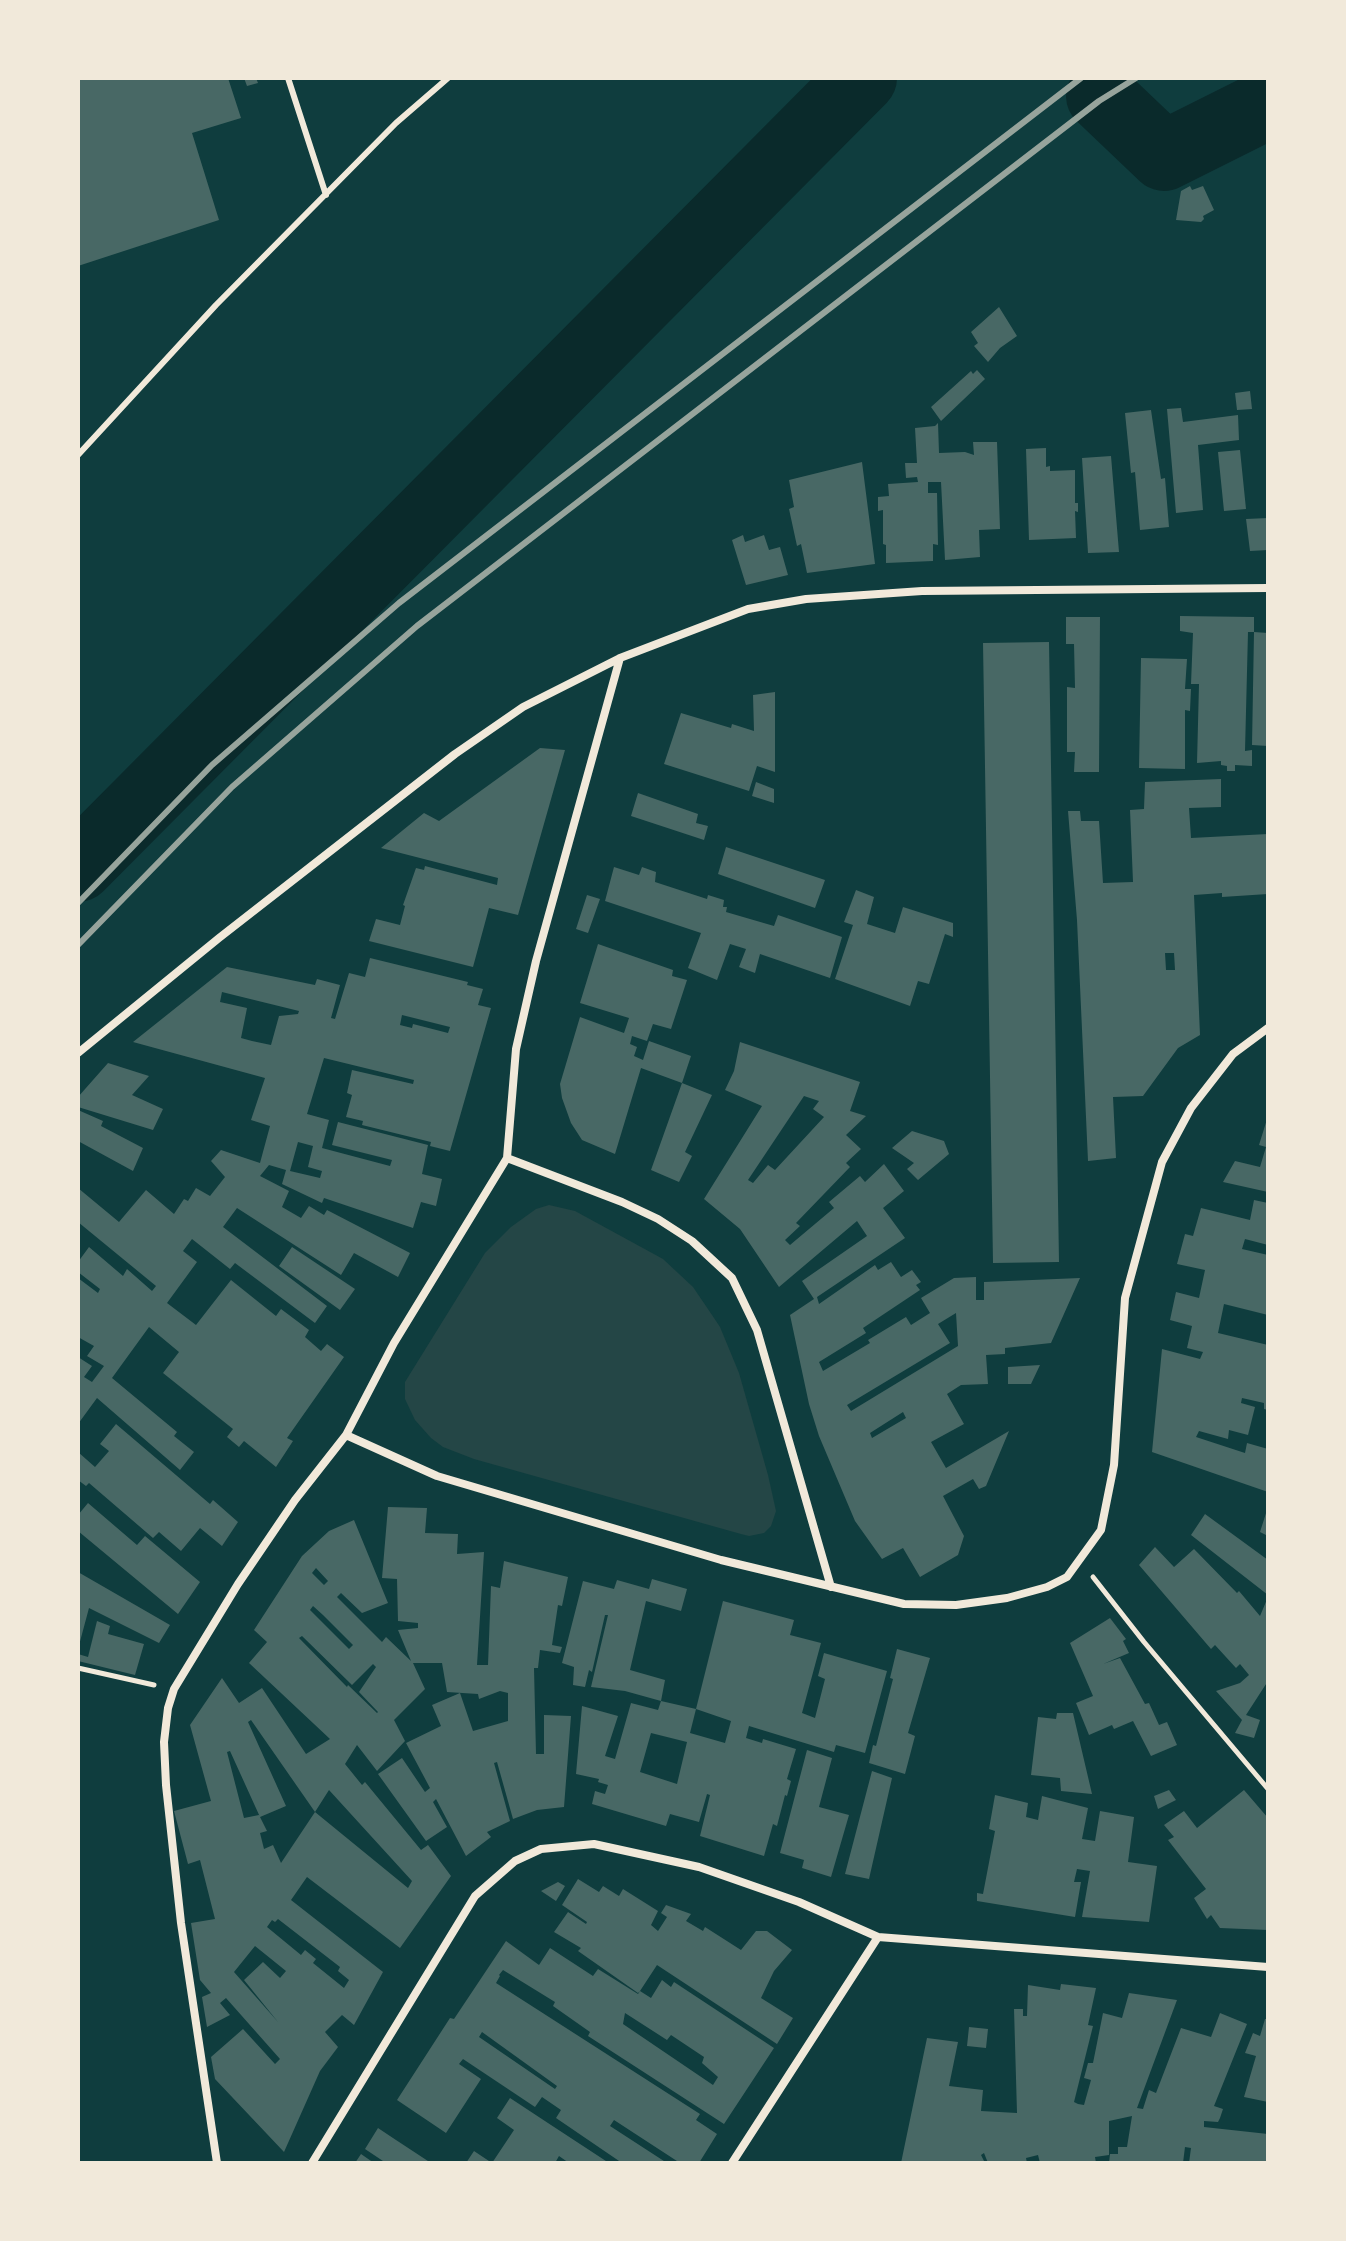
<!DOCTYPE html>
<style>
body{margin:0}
#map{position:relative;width:1346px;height:2241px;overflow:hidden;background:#0f3d3e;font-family:Overpass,sans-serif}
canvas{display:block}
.frame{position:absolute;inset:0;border:80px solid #f1e9da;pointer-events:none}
</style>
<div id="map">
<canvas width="1346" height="2241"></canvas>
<div class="frame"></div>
</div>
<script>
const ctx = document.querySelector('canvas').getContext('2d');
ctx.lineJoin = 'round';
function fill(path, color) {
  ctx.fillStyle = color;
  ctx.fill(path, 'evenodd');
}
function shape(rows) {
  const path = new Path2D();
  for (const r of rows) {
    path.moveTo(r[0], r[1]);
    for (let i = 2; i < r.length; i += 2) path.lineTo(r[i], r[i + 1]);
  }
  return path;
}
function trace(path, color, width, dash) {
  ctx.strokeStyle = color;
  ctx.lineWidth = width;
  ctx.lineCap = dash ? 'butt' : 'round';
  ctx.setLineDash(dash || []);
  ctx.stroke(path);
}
fill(shape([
 [549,1205,575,1211,663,1259,693,1287,712,1315,720,1327,739,1373,768,1475,776,1511,771,1526,764,1533,749,1536,741,1534,474,1459,443,1447,431,1438,415,1420,405,1399,405,1382,485,1253,511,1227,536,1209]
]), '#244646');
trace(shape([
 [1101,96,1164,156,1268,104],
 [78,867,862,78]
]), '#0a2a2b', 70);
fill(shape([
 [78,78,228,78,241,118,192,133,219,220,78,266],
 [244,78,256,78,258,83,247,86],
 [1190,186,1192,190,1203,186,1214,210,1203,216,1204,219,1201,222,1176,220,1181,191],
 [999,307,1017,336,1000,348,988,362,974,346,978,343,971,332],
 [977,370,985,379,941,421,931,407,971,371,973,374],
 [1250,391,1252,409,1237,410,1235,393],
 [1181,408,1183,422,1238,415,1239,440,1198,445,1203,510,1176,513,1167,409],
 [1151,410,1161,479,1165,478,1169,527,1140,530,1135,472,1131,473,1125,413],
 [938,423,939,453,965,452,974,455,973,442,997,442,1000,529,979,530,980,557,945,560,941,482,928,482,928,493,937,493,938,545,933,544,933,561,886,563,886,545,883,544,883,510,878,511,878,497,889,496,888,484,918,482,917,477,906,478,905,463,917,463,915,428,935,426],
 [1046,448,1046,467,1050,466,1050,471,1075,470,1075,503,1078,503,1078,512,1075,511,1076,538,1029,540,1026,449],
 [1240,450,1246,509,1224,511,1218,452],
 [1111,456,1119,552,1088,553,1082,458],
 [862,462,875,564,807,573,801,544,797,546,789,509,794,507,789,480],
 [1268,518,1268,550,1250,551,1246,519],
 [743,535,745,542,764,535,769,550,780,547,788,575,746,585,732,540],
 [1180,616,1254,617,1254,632,1268,633,1268,746,1252,745,1254,632,1248,632,1245,751,1252,750,1252,766,1235,765,1235,771,1227,771,1227,766,1221,765,1221,761,1197,763,1199,684,1191,684,1193,633,1180,631],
 [1066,617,1100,617,1099,772,1074,772,1075,752,1067,752,1067,687,1075,688,1074,644,1066,644],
 [1049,642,1059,1262,993,1263,983,643],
 [1141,658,1187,659,1185,689,1191,689,1190,711,1185,710,1185,769,1139,768],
 [775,692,775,772,757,766,749,791,664,764,681,713,731,728,732,724,754,731,753,695],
 [540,748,565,750,518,915,489,908,473,967,369,941,376,919,400,925,405,906,403,905,416,868,424,870,425,866,497,885,498,878,381,848,424,813,439,821],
 [1221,779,1221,807,1189,808,1191,838,1268,834,1268,894,1222,897,1222,893,1194,895,1200,1035,1178,1048,1143,1096,1113,1097,1116,1158,1088,1161,1077,920,1068,811,1080,811,1081,821,1099,821,1103,883,1133,882,1130,810,1144,809,1145,782],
 [1165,953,1174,953,1175,970,1166,970],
 [756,782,774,789,774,803,752,796],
 [638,793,698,814,696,823,708,826,704,840,631,816],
 [726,847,825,880,815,908,718,874],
 [614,867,639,875,642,867,656,872,655,882,707,899,708,895,724,900,723,907,727,907,726,912,774,926,778,915,842,937,830,978,760,954,755,973,739,967,746,949,730,944,717,980,688,968,701,933,605,901],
 [856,890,874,897,867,924,895,933,903,907,953,923,953,937,945,934,929,984,918,981,910,1006,835,979,853,925,844,922],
 [587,895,600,899,588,933,576,929],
 [598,944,673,970,672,976,687,980,671,1029,653,1024,647,1041,632,1036,630,1044,637,1047,634,1056,643,1060,649,1041,691,1056,682,1083,641,1068,615,1154,582,1140,571,1123,562,1098,560,1084,580,1017,624,1033,629,1018,580,1003],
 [370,958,468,982,467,985,483,989,478,1005,491,1008,450,1151,430,1146,431,1142,362,1125,363,1121,346,1117,352,1095,347,1093,352,1070,413,1084,414,1080,324,1058,311,1101,307,1114,329,1120,322,1148,390,1166,392,1160,332,1145,338,1122,428,1145,422,1174,442,1179,436,1206,421,1202,413,1228,324,1198,322,1203,282,1184,286,1170,269,1165,260,1176,289,1191,282,1207,301,1218,309,1206,324,1215,327,1210,410,1253,398,1277,354,1253,341,1275,237,1208,223,1227,327,1306,315,1323,235,1263,230,1269,192,1239,183,1251,197,1262,167,1303,196,1325,231,1280,276,1316,281,1309,309,1330,305,1337,321,1351,327,1344,344,1357,287,1438,293,1441,276,1467,244,1441,239,1447,227,1437,233,1429,163,1373,179,1352,149,1327,112,1378,177,1432,174,1436,194,1452,180,1470,97,1398,78,1424,78,1357,92,1366,84,1377,92,1382,104,1366,87,1356,94,1346,78,1337,78,1278,98,1293,100,1289,78,1272,78,1262,89,1247,123,1276,127,1269,152,1291,156,1286,78,1222,78,1188,119,1222,146,1190,174,1214,184,1199,188,1201,196,1188,210,1196,225,1177,211,1161,221,1150,260,1163,270,1126,251,1120,265,1078,133,1042,227,967,315,985,317,979,340,985,331,1018,335,1019,349,973,365,977],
 [222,992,238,996,299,1011,298,1014,279,1016,271,1045,252,1041,241,1038,247,1008,220,1002],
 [402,1015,450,1027,448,1033,413,1024,412,1028,400,1025],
 [298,1142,313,1146,308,1167,322,1171,320,1178,290,1171],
 [740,1042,860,1082,850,1111,866,1116,846,1135,861,1149,846,1163,850,1167,796,1223,800,1226,785,1240,790,1245,834,1208,829,1202,860,1176,865,1182,884,1164,904,1191,883,1208,905,1238,817,1297,819,1304,875,1265,878,1270,891,1262,901,1277,912,1270,921,1282,916,1285,920,1290,863,1328,866,1333,819,1362,823,1371,870,1343,868,1340,906,1317,911,1325,930,1313,921,1298,954,1278,976,1277,976,1300,984,1300,984,1282,1080,1278,1051,1343,1005,1348,1005,1354,986,1355,988,1384,961,1385,947,1394,964,1424,931,1442,946,1468,1009,1431,986,1486,979,1489,973,1479,943,1496,964,1536,958,1555,920,1577,903,1548,882,1559,855,1521,819,1436,809,1404,790,1315,814,1299,802,1281,867,1236,857,1221,779,1287,740,1229,704,1199,762,1106,725,1090,734,1071],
 [804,1096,819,1101,813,1109,824,1117,775,1170,768,1165,753,1183,748,1180],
 [956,1313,958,1346,851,1411,847,1405,950,1343,938,1324],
 [903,1412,906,1418,872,1438,870,1433],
 [108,1063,149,1076,132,1095,163,1109,153,1130,78,1107,78,1097],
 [682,1083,712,1095,685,1152,692,1156,679,1182,651,1170],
 [78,1110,103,1121,101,1126,143,1148,133,1171,78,1141],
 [1268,1116,1268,1192,1223,1182,1235,1161,1260,1167,1266,1147,1259,1145],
 [912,1131,944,1141,949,1154,918,1180,907,1169,914,1163,892,1148],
 [1254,1200,1268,1203,1268,1245,1245,1239,1242,1249,1268,1255,1268,1315,1224,1304,1218,1333,1268,1345,1268,1410,1264,1409,1264,1403,1242,1398,1241,1403,1255,1407,1248,1435,1229,1430,1228,1439,1199,1431,1196,1437,1245,1453,1247,1443,1268,1449,1268,1492,1152,1452,1162,1349,1200,1359,1203,1352,1187,1348,1192,1326,1170,1320,1176,1292,1199,1298,1205,1270,1177,1264,1185,1234,1193,1236,1201,1208,1250,1220],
 [292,1247,355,1289,340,1310,279,1266],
 [1040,1365,1031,1384,1008,1384,1008,1367],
 [116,1424,210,1504,213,1500,238,1522,222,1546,200,1528,181,1551,159,1532,153,1538,89,1483,86,1486,78,1480,78,1452,95,1467,109,1451,100,1444],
 [88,1503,137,1545,145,1536,200,1582,178,1614,78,1531,78,1515],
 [388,1507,427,1508,425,1533,458,1534,457,1554,484,1552,477,1665,488,1665,491,1586,500,1588,504,1561,568,1577,562,1606,558,1605,552,1645,562,1647,560,1653,540,1650,538,1668,534,1668,536,1754,544,1754,544,1715,571,1716,564,1807,537,1810,513,1819,497,1762,494,1763,510,1821,487,1832,491,1837,466,1856,436,1799,433,1802,447,1827,426,1841,378,1774,402,1758,425,1792,430,1788,406,1743,441,1726,432,1705,460,1693,473,1731,508,1721,508,1693,500,1691,479,1699,478,1694,447,1692,442,1663,413,1663,425,1689,394,1720,405,1741,377,1771,357,1745,345,1764,362,1785,365,1782,421,1850,428,1845,451,1876,400,1948,307,1877,291,1900,383,1972,354,2025,342,2015,325,2032,338,2047,320,2071,284,2152,215,2079,211,2057,243,2029,275,2064,280,2059,226,1998,220,2003,230,2015,207,2027,202,1997,211,1993,200,1980,191,1923,215,1919,200,1860,188,1864,174,1811,211,1801,190,1725,222,1678,239,1703,262,1688,306,1754,330,1739,249,1663,267,1642,254,1630,302,1556,329,1531,354,1520,388,1603,362,1613,341,1593,337,1597,382,1642,386,1637,411,1661,398,1630,418,1628,418,1623,398,1621,397,1579,382,1578],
 [316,1568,328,1581,324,1585,312,1573],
 [313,1606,323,1615,353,1645,349,1649,310,1610],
 [302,1636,352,1685,373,1664,376,1667,359,1692,378,1712,377,1713,348,1685,347,1687,299,1638],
 [251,1720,315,1812,329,1790,412,1881,408,1888,315,1812,281,1863,273,1845,264,1849,260,1833,267,1831,259,1815,244,1818,227,1752,230,1751,260,1817,286,1806,248,1722],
 [278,1919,340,1967,338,1971,349,1980,344,1988,313,1963,316,1959,305,1950,301,1955,267,1927,272,1920,275,1922],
 [255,1946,286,1971,280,1978,263,1962,244,1980,278,2022,234,1972],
 [1267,1510,1268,1510,1268,1536,1260,1532],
 [1205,1514,1268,1560,1268,1595,1191,1535],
 [1155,1547,1174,1567,1194,1549,1237,1593,1239,1591,1260,1616,1268,1597,1268,1681,1246,1715,1260,1720,1254,1738,1235,1733,1242,1720,1216,1691,1240,1683,1249,1675,1240,1664,1236,1668,1215,1645,1211,1649,1139,1565],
 [78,1572,170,1625,159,1643,89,1608,78,1649],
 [652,1579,687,1589,681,1611,646,1601,630,1670,665,1680,661,1701,625,1691,591,1687,608,1615,605,1615,592,1672,589,1670,585,1687,573,1685,574,1667,562,1663,583,1581,614,1589,617,1580,649,1589],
 [723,1601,794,1620,790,1635,821,1643,802,1713,815,1718,825,1679,818,1676,824,1653,887,1671,865,1753,836,1745,834,1752,749,1726,746,1738,762,1743,763,1739,796,1749,787,1779,791,1781,787,1796,785,1795,777,1826,773,1824,764,1856,700,1836,710,1795,707,1794,699,1822,670,1814,666,1826,592,1804,595,1791,605,1794,608,1785,598,1782,599,1779,576,1774,582,1706,618,1716,605,1756,615,1759,631,1703,658,1710,661,1701,696,1709,690,1733,725,1743,731,1721,696,1709],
 [651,1733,687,1742,677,1784,640,1772],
 [1110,1618,1126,1639,1123,1641,1129,1653,1103,1664,1120,1658,1145,1704,1149,1703,1159,1725,1167,1722,1177,1745,1151,1756,1133,1721,1114,1729,1112,1725,1089,1735,1076,1703,1093,1696,1070,1643],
 [97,1621,110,1626,108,1634,144,1644,135,1675,78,1661,78,1654,88,1657],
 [897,1649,930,1658,908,1733,915,1736,905,1774,869,1763,873,1745,876,1746,893,1679,890,1678],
 [1057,1713,1073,1713,1092,1794,1061,1791,1060,1778,1031,1775,1038,1717,1056,1719],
 [807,1750,832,1758,819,1807,849,1815,831,1877,802,1868,804,1860,780,1853],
 [872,1771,892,1778,869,1879,845,1874],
 [1169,1790,1176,1800,1158,1809,1154,1796],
 [1244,1790,1268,1818,1268,1930,1220,1928,1211,1915,1207,1919,1194,1898,1206,1889,1168,1840,1174,1837,1164,1825,1184,1811,1197,1828],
 [995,1795,1028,1803,1026,1817,1038,1820,1042,1796,1088,1808,1082,1839,1095,1841,1100,1811,1134,1817,1128,1862,1157,1866,1149,1922,1082,1917,1090,1871,1077,1869,1074,1882,1081,1882,1075,1917,977,1901,977,1893,983,1894,995,1831,989,1829],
 [578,1879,599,1892,603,1886,619,1896,623,1889,658,1911,651,1925,658,1931,667,1917,661,1913,666,1905,691,1914,686,1921,703,1931,705,1927,741,1950,756,1931,767,1931,792,1950,774,1971,761,1998,793,2018,777,2044,657,1965,640,1991,651,1998,662,1980,671,1987,674,1982,774,2048,724,2124,588,2036,590,2032,553,2006,555,2002,503,1970,499,1975,500,1976,496,1983,700,2114,696,2120,717,2134,699,2163,680,2163,614,2120,610,2126,667,2163,622,2163,556,2118,561,2110,542,2097,535,2107,463,2059,459,2064,481,2079,446,2133,397,2100,450,2018,454,2019,506,1941,539,1965,550,1948,593,1976,598,1969,638,1994,640,1991,638,1993,578,1951,581,1948,554,1932,568,1912,586,1924,587,1922,562,1905],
 [625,2013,667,2040,671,2035,704,2057,702,2063,718,2077,713,2085,623,2024],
 [482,2032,557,2086,555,2089,479,2037],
 [558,1882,565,1886,556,1901,541,1891],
 [1061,1984,1096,1988,1088,2025,1093,2026,1074,2102,1078,2104,1084,2105,1091,2080,1084,2078,1088,2063,1093,2063,1103,2013,1122,2018,1129,1993,1177,2000,1137,2108,1143,2109,1149,2090,1156,2093,1181,2028,1211,2037,1220,2013,1247,2024,1214,2106,1223,2109,1220,2118,1218,2122,1204,2121,1204,2127,1268,2134,1268,2163,1189,2163,1191,2148,1185,2147,1183,2163,1109,2163,1110,2154,1118,2154,1118,2147,1127,2147,1132,2116,1109,2121,1109,2155,1095,2157,1096,2163,1040,2163,1038,2155,1026,2158,1027,2163,988,2163,984,2153,981,2155,985,2163,901,2163,927,2038,958,2042,949,2086,983,2090,981,2111,1017,2113,1014,2009,1023,2009,1023,2016,1027,2016,1028,1985,1060,1990],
 [1265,2019,1268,2019,1268,2102,1244,2097,1256,2056,1245,2053,1253,2033,1260,2036],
 [969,2027,988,2029,986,2048,967,2046],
 [510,2098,551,2125,609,2163,569,2163,559,2156,555,2163,466,2163,474,2151,492,2163,514,2130,497,2118],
 [378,2128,396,2140,431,2163,386,2163,365,2149],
 [361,2154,374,2163,355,2163]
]), '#486865');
trace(shape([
 [1093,1577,1144,1642,1268,1789],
 [78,1668,154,1685]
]), '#f1e9da', 5);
trace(shape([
 [288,78,326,195],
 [78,455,216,305,396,123,448,78]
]), '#f1e9da', 6);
trace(shape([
 [78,1053,219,938,455,754,523,707,620,658,748,609,806,599,922,591,1268,588],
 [507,1158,622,1202,658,1219,692,1241,732,1278,757,1330,831,1587],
 [346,1435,437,1476,721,1560,904,1604,956,1605,1007,1598,1047,1587,1067,1577,1101,1530,1114,1465,1125,1298,1162,1162,1191,1108,1233,1054,1268,1028],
 [217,2163,181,1923,166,1785,164,1742,168,1708,174,1689,238,1584,295,1500,346,1435,394,1343,507,1158,516,1049,536,961,620,658],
 [312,2163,475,1896,515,1861,541,1849,594,1844,699,1867,799,1902,878,1937,1268,1967],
 [732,2163,878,1937]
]), '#f1e9da', 8);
trace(shape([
 [78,903,212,765,399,603,1081,78],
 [78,945,232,787,417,626,1099,101,1136,78]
]), '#97a49c', 6);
</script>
